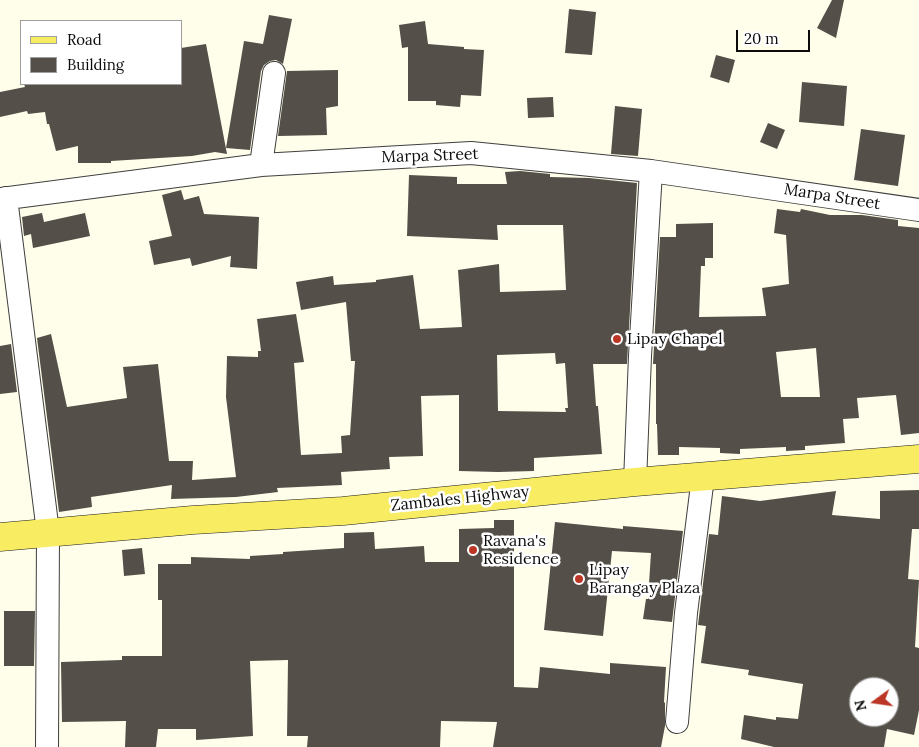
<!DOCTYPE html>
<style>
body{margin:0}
#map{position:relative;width:919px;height:747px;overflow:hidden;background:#fffeeb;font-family:Lora,serif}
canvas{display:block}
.legend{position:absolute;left:20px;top:20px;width:162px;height:65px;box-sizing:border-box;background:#fff;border:1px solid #9e9e9e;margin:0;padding:6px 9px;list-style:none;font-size:15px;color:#0c0c0c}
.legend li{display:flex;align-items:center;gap:10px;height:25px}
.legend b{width:25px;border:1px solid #9e9e9e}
.north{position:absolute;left:849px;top:677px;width:50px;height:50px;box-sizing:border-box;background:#fff;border:1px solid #9e9e9e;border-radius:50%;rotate:256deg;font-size:14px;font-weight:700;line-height:20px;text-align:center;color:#0c0c0c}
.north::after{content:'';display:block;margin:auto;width:18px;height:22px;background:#bb3625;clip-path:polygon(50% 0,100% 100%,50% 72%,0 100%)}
.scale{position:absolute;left:736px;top:30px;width:74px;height:22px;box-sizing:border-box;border:2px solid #0c0c0c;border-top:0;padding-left:6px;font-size:15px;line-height:18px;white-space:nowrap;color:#0c0c0c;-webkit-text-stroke:4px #fff;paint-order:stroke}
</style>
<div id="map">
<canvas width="919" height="747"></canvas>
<ul class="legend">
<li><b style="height:6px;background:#f8ec62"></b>Road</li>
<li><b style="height:14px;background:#544f48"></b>Building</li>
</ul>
<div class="north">N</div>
<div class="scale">20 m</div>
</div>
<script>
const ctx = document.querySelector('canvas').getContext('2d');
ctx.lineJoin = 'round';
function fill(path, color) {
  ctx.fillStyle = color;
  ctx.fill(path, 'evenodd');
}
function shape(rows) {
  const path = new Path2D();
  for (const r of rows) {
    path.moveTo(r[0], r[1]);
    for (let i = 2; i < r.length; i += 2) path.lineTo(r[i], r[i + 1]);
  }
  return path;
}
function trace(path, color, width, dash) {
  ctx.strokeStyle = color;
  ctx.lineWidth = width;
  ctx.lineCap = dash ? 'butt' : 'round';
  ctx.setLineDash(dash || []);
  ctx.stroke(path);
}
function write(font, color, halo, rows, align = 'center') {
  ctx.font = font + ' Lora,serif';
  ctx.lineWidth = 5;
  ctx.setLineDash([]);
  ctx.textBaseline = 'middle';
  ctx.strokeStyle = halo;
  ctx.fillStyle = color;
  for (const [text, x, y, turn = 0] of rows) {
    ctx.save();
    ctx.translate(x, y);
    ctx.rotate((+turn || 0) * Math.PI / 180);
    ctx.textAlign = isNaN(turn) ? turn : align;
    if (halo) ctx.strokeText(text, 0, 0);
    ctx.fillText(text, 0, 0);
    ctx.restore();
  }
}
fill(shape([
 [832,0,844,0,836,38,817,28],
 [569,9,596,12,592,55,565,53],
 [269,15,292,19,283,64,276,60,270,61,264,65,261,71,250,150,226,148,244,41,263,44],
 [425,21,428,44,464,47,464,49,484,50,481,96,461,95,460,107,436,105,436,101,408,101,408,47,402,48,399,25],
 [206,44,227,154,215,152,192,156,111,161,111,163,78,163,78,146,56,151,49,124,47,124,45,112,28,114,27,111,0,117,0,92,25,87,24,84,181,84,181,48],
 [716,55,735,60,729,83,710,77],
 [338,70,338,106,326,108,327,135,278,136,287,71],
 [802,82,847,86,844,126,799,122],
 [553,97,554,117,528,118,527,98],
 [615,106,642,109,638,156,611,154],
 [768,123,785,130,777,149,760,142],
 [861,129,905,135,898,186,854,180],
 [520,171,550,174,550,177,589,178,637,183,627,364,593,364,596,406,598,406,602,454,534,458,534,471,498,472,459,471,459,395,421,396,423,456,389,457,390,469,341,472,342,485,277,488,278,492,236,497,171,499,172,485,91,497,92,507,59,512,37,338,51,334,67,407,127,398,123,367,158,364,169,461,193,461,192,480,236,477,226,397,227,356,258,357,258,351,261,351,257,319,296,314,304,362,294,363,301,455,342,453,341,436,350,435,355,361,351,361,346,302,301,310,296,282,333,276,334,285,376,282,376,280,413,275,420,329,462,327,458,270,499,264,500,292,566,290,563,225,497,225,498,240,407,236,409,175,457,177,457,184,507,184,505,172],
 [555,353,556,364,565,363,568,408,565,408,566,412,498,411,497,355],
 [181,190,184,200,199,196,204,214,259,217,257,269,230,267,231,256,192,266,190,258,154,265,149,241,172,236,162,195],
 [777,209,800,212,801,209,830,215,862,215,898,220,898,226,919,228,919,433,901,435,896,395,857,398,859,418,843,419,845,443,805,446,805,450,786,451,786,447,740,449,740,454,720,453,720,448,679,447,679,455,658,455,657,424,656,424,656,364,653,364,660,237,676,237,676,224,713,223,713,258,705,258,705,266,701,266,699,317,766,316,762,288,789,284,786,235,774,233],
 [816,348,820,397,781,397,776,352],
 [42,213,44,222,85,213,90,236,33,248,31,234,24,236,22,217],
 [11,344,17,392,0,394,0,346],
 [919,490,919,529,912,529,908,579,919,580,915,647,919,648,919,710,914,735,887,729,884,747,774,747,741,739,744,715,776,720,776,717,798,719,803,684,748,675,749,670,701,663,706,626,698,625,709,534,718,535,722,496,760,501,836,491,832,515,880,519,880,491],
 [859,687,889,687,889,717,859,717],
 [494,520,514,520,514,687,538,688,540,667,610,674,610,663,666,667,664,702,665,703,665,726,661,747,493,747,497,722,441,721,440,747,307,747,308,736,287,736,288,660,250,661,253,736,196,740,196,729,158,729,156,747,125,747,126,721,62,722,61,662,122,660,122,656,162,656,162,600,158,600,158,564,191,564,191,557,250,559,250,556,283,554,283,552,344,548,344,533,374,532,375,549,424,546,425,562,459,562,459,529,494,528],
 [555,522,623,529,623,526,683,531,672,622,643,619,646,599,648,599,651,553,612,551,603,636,544,630],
 [142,548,145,574,124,576,122,550],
 [4,611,35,611,34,666,4,666]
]), '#544f48');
const street = shape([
 [261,165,274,73],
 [6,198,48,532,47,747],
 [0,199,261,165,471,153,651,171,919,210],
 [635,482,640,356,651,171],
 [677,722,686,613,703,477]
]);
const primary = shape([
 [0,537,193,520,343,511,635,482,919,459]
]);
trace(street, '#3f3f3f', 24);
trace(primary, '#1d1d1d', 29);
trace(street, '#fff', 22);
trace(primary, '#f8ec62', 28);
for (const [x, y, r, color] of [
 [617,339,5,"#bb3625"],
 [473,550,5,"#bb3625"],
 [579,579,5,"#bb3625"]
]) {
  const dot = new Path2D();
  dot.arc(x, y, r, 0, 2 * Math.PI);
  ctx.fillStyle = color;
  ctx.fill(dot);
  trace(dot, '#fff', 2);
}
write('16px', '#0c0c0c', '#fff', [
 ["Marpa Street",430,156,-2],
 ["Marpa Street",832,197,9],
 ["Zambales Highway",460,499,-6]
]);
write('16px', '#0c0c0c', '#fff', [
 ["Lipay Chapel",627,339],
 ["Ravana's",483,541],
 ["Residence",483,559],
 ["Lipay",589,570],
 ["Barangay Plaza",589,588]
], 'left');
</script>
